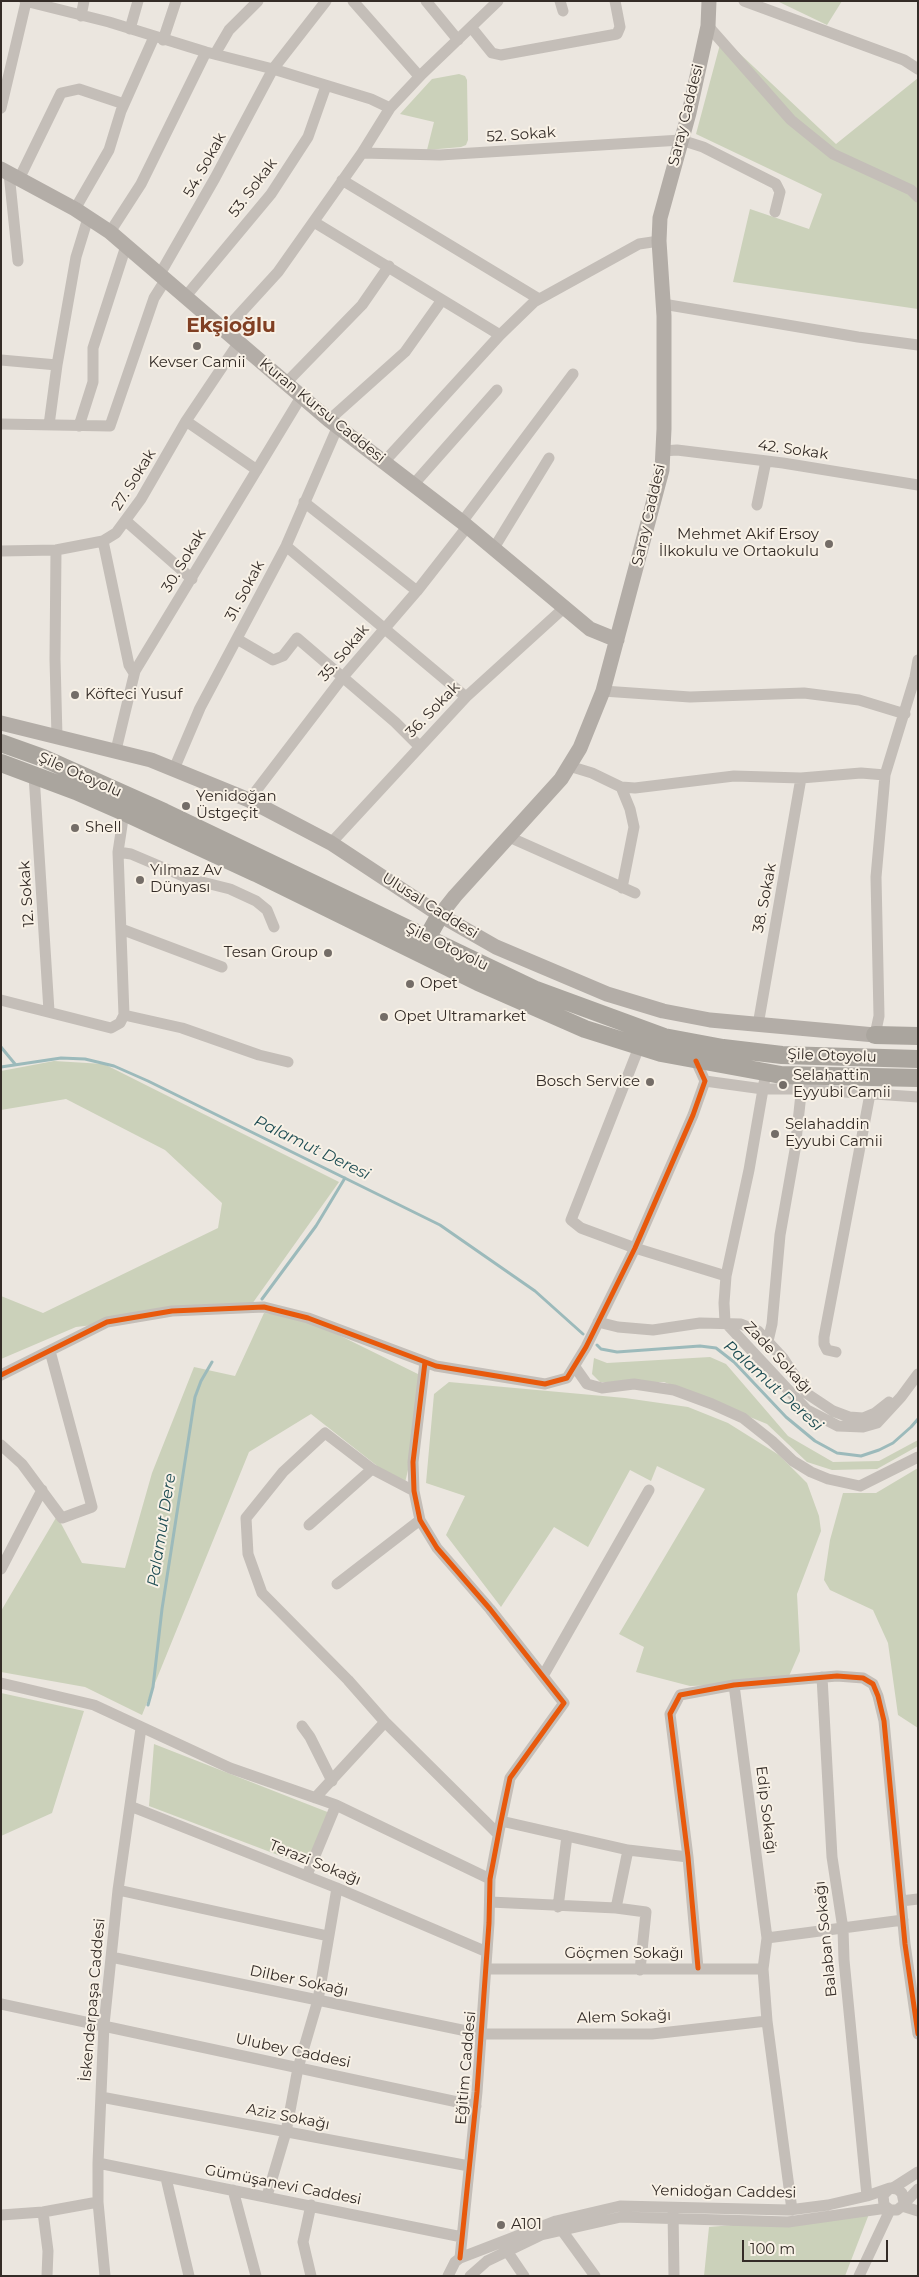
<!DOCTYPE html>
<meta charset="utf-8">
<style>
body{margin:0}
#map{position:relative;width:919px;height:2277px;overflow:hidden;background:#ebe6df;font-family:Montserrat,sans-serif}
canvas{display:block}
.frame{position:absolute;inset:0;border:2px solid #342c27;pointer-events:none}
.scale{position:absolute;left:742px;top:2240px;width:146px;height:22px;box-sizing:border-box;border:2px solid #342c27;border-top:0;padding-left:6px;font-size:15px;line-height:18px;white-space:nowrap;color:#342c27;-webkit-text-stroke:4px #f8f1e6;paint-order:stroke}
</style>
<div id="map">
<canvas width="919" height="2277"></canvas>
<div class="frame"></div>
<div class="scale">100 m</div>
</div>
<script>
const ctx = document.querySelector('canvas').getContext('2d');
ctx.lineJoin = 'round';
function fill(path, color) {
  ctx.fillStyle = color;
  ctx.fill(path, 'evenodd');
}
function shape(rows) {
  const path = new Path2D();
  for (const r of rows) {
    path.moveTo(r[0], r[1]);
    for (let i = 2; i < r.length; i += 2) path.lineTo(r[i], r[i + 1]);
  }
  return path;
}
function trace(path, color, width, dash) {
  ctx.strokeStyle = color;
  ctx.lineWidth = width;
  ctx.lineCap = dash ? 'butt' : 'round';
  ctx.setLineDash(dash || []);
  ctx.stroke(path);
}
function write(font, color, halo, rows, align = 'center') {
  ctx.font = font + ' Montserrat,sans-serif';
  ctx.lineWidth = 4;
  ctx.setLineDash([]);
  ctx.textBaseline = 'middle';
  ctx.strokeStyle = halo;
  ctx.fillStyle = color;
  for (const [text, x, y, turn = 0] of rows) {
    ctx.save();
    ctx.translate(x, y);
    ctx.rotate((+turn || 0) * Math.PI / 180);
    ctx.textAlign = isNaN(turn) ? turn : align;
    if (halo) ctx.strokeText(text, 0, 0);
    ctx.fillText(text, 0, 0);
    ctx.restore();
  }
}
fill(shape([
 [777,1,842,1,827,25],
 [722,37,836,144,918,78,918,309,733,282,750,209,809,229,822,194,696,134],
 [459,74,465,76,467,80,468,140,466,145,461,147,427,150,434,122,400,114,432,79],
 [54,1061,104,1064,339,1182,252,1304,236,1308,76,1327,1,1359,1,1296,43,1313,218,1228,222,1203,165,1150,66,1099,1,1110,1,1071],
 [264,1313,298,1315,422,1376,426,1393,404,1487,311,1414,249,1452,142,1715,85,1687,1,1672,1,1611,57,1516,82,1563,125,1568,152,1473,194,1367,235,1376],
 [710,1357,726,1364,788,1436,833,1462,879,1461,918,1440,918,1446,877,1469,832,1470,807,1462,767,1424,664,1382,600,1382,592,1374,594,1358,607,1363],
 [449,1382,625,1398,688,1407,728,1423,779,1455,807,1483,819,1516,821,1531,797,1594,800,1651,786,1683,690,1686,636,1672,644,1647,619,1634,705,1489,657,1466,651,1481,630,1470,588,1547,554,1527,501,1607,446,1535,465,1496,426,1483,434,1394],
 [918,1468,918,1728,898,1715,888,1643,873,1610,830,1590,824,1580,830,1540,843,1493,876,1493],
 [1,1693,84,1711,52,1813,1,1836],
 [154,1744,330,1813,307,1866,149,1806],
 [869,2214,845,2276,704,2276,709,2227]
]), '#cbd1ba');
trace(shape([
 [1,1047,15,1064],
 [1,1067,61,1058,85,1059,114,1066,148,1081,440,1225,535,1291,583,1334],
 [262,1299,316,1226,345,1178],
 [597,1345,601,1349,617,1352,700,1346,716,1348,734,1362,786,1417,815,1441,837,1453,861,1456,879,1450,893,1443,911,1427,918,1419],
 [148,1705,153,1687,162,1609,195,1397,201,1381,212,1362]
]), '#9cbabb', 3);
trace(shape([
 [25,1,109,22,206,52,273,69,371,99,390,108,422,74,498,1],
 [353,1,419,76],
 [426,1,458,40],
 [560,1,563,11],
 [744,1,904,60,918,69],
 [81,16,84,1],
 [708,26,791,120,833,154,911,190,918,197],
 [471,27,492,53,501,55,617,34,620,27,615,1],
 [130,29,138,1],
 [163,40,176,1],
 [215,54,229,30,258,1],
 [1,108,26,2],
 [362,153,440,155,681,140,703,147,776,184,780,192,775,212],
 [9,173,18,261],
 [19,179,61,93,79,89,124,104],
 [342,180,539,299],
 [75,209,109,150,121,111,154,37],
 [314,222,500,335],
 [110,232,141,184,206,52],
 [160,274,215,178,273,69,326,1],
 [186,296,271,194,308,137,326,86],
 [663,304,858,337,918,345],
 [225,330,278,272,362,153,390,108],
 [1,360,57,365,76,257,88,218],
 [286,383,362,305,389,266],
 [329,420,405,352,442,300],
 [186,421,257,470],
 [1,424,110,426,154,298,166,279],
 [49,425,57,365],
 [79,426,93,382,93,348,126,246],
 [663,451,677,450,783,463,918,485],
 [384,462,500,335,534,302,639,244,659,241],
 [413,485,497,390],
 [304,502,417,591],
 [757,505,766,461],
 [126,521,192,579],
 [462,522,573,374],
 [103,541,129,665,134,673],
 [286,546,466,697],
 [494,548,549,458],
 [56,550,55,659,57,737],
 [1,551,56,550,103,541,116,533,141,499,186,421,239,342],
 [237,639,273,660,283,656,297,638,395,722,419,746],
 [603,691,690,697,804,693,859,700,905,714],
 [116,750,135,671,301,397],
 [569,766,592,773,621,787,635,788,734,776,801,778,861,773,885,775],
 [174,769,200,708,286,546,338,426],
 [34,775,49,1011],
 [621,787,630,809,634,827,622,888],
 [249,800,343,677,417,591,467,527],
 [509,837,635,893],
 [331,843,466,697,565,607],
 [118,852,131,854,190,879,230,889,256,901,267,910,274,927],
 [121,929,222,967],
 [1,1000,111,1028,120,1023,124,1015,118,852,124,812],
 [124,1015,182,1028,259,1055,288,1062],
 [758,1025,801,778],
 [875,1035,879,1016,876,877,884,787,885,775,915,677,918,660],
 [639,1047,571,1220,581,1228,635,1248,726,1276],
 [766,1072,749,1170,726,1276,724,1303,725,1322,807,1410,838,1426,863,1427,877,1423,901,1397,918,1374],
 [705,1081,763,1089,802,1089,918,1097],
 [598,1322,618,1327,653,1330,700,1323,741,1324,758,1331,783,1358,806,1393,833,1411,849,1417,863,1418,875,1413,889,1402],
 [768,1341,772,1324,780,1235,795,1150,803,1075],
 [836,1352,827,1350,824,1344,824,1337,870,1094],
 [425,1362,413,1462,414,1491,420,1520,437,1548,490,1609,564,1703,510,1778,501,1821,490,1879,489,1923,477,2092,460,2258],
 [575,1367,587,1384,602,1388,634,1384,674,1390,712,1404,743,1418,772,1441,793,1461,811,1472,828,1479,860,1486,918,1457],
 [1,1375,107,1322,172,1311,264,1307,308,1318,436,1366,545,1384,567,1378,586,1347,635,1248,693,1115,705,1081,696,1061],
 [1,1445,22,1464,62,1518,92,1507,50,1351],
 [414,1491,372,1469,325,1433,283,1472,246,1518,248,1554,262,1593,348,1680,385,1722,498,1834],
 [309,1525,372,1469],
 [1,1569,42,1490],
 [337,1584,420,1520],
 [543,1676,649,1490],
 [822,1677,832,1857,843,1929,844,1960,867,2196],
 [1,1683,94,1705,230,1768,336,1805,490,1879],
 [734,1685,767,1938],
 [302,1726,310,1737,332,1781],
 [315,1798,385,1722],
 [130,1806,337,1888,487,1952],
 [501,1821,628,1850,688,1857],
 [307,1875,336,1805],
 [118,1890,328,1936],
 [901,1901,918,1899],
 [490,1902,616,1908,628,1850],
 [558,1907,567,1836],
 [616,1908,646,1912,640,1970],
 [111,1957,481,2034,652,2034,767,2021],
 [698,1968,688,1857,670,1714,680,1695,734,1685,837,1676,863,1678,873,1684,878,1696,884,1721,905,1944,918,2034],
 [486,1969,763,1969],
 [1,2004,476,2106],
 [101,2097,469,2166],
 [98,2163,462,2237],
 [166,2178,189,2276],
 [893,2188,918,2172],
 [233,2190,256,2276],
 [267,2196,286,2132,298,2068,318,2000,337,1888],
 [904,2203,902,2193,897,2189,890,2188,883,2195,884,2205,890,2210,897,2210,902,2206,918,2189],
 [311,2205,303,2242,311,2276],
 [902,2206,918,2211],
 [673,2210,674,2276],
 [792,2210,767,2021,763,1969,767,1938,903,1920],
 [43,2212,48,2251,47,2276],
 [1,2215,43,2212,98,2202],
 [558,2225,595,2276],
 [507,2251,524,2276],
 [105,2276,98,2202,98,2163,104,2025,118,1890,141,1728],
 [448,2276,455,2262,460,2258,556,2221,620,2206,789,2210,828,2205,867,2196,890,2188],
 [470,2276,487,2261,541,2235,621,2217,788,2222,887,2208],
 [859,2276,890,2210]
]), '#c4beb8', 11);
trace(shape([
 [1,169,75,209,110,232,329,420,462,522,590,629,617,640],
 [1,723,151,760,249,800,331,843,440,915,496,947,607,994,663,1011,710,1020,875,1035],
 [440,915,455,896,561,779,580,748,603,691,662,470,664,429,664,316,659,241,660,218,689,113,708,26,709,1]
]), '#b3ada7', 15);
trace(shape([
 [1,743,43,758,164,812,536,990,664,1037,723,1048,782,1055,918,1059],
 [1,763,76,791,124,812,256,873,478,982,585,1029,661,1053,781,1075,918,1078],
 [427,938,440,915],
 [875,1035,918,1036]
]), '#aaa59e', 18);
trace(shape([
 [425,1362,413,1462,414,1491,420,1520,437,1548,490,1609,564,1703,510,1778,501,1821,490,1879,489,1923,477,2092,460,2258],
 [1,1375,107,1322,172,1311,264,1307,308,1318,436,1366,545,1384,567,1378,586,1347,635,1248,693,1115,705,1081,696,1061],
 [698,1968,688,1857,670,1714,680,1695,734,1685,837,1676,863,1678,873,1684,878,1696,884,1721,905,1944,918,2034]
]), '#e8590c', 5);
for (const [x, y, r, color] of [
 [197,346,5,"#746d67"],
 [829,544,5,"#746d67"],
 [75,695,5,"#746d67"],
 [186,806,5,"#746d67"],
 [75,828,5,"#746d67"],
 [140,880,5,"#746d67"],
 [328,953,5,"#746d67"],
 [410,984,5,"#746d67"],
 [384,1017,5,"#746d67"],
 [650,1082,5,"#746d67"],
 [783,1085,5,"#746d67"],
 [775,1134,5,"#746d67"],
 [501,2225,5,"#746d67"]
]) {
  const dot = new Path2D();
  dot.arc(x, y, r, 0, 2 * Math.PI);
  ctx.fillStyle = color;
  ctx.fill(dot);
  trace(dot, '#f8f1e6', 2);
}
write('15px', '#342c27', '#f8f1e6', [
 ["Saray Caddesi",686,115,-76],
 ["52. Sokak",521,135,-4],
 ["54. Sokak",205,165,-61],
 ["53. Sokak",253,188,-53],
 ["Kuran Kursu Caddesi",322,411,39],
 ["42. Sokak",793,450,8],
 ["27. Sokak",134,480,-58],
 ["Saray Caddesi",649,515,-77],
 ["30. Sokak",184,561,-59],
 ["31. Sokak",245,591,-62],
 ["35. Sokak",344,653,-50],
 ["36. Sokak",433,710,-46],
 ["Şile Otoyolu",80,775,24],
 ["12. Sokak",27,894,-94],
 ["38. Sokak",765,898,-79],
 ["Ulusal Caddesi",430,906,32],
 ["Şile Otoyolu",447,947,26],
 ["Şile Otoyolu",832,1056,2],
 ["Zade Sokağı",778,1358,47],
 ["Edip Sokağı",766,1810,83],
 ["Terazi Sokağı",315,1863,22],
 ["Balaban Sokağı",826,1939,-96],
 ["Göçmen Sokağı",624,1954],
 ["Dilber Sokağı",299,1981,12],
 ["İskenderpaşa Caddesi",93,2000,-85],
 ["Alem Sokağı",624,2017,-2],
 ["Ulubey Caddesi",293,2051,12],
 ["Eğitim Caddesi",466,2068,-85],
 ["Aziz Sokağı",288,2117,11],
 ["Gümüşanevi Caddesi",283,2185,11],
 ["Yenidoğan Caddesi",724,2192,1]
]);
write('15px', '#342c27', '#f8f1e6', [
 ["Kevser Camii",197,363,"center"],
 ["Mehmet Akif Ersoy",819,535,"right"],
 ["İlkokulu ve Ortaokulu",819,552,"right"],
 ["Köfteci Yusuf",85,695],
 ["Yenidoğan",196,797],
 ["Üstgeçit",196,814],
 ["Shell",85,828],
 ["Yılmaz Av",150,871],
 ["Dünyası",150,888],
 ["Tesan Group",318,953,"right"],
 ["Opet",420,984],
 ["Opet Ultramarket",394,1017],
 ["Selahattin",793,1076],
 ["Eyyubi Camii",793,1093],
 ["Bosch Service",640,1082,"right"],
 ["Selahaddin",785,1125],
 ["Eyyubi Camii",785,1142],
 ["A101",511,2225]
], 'left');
write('italic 16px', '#1e4d54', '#f8f1e6', [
 ["Palamut Deresi",312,1148,26],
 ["Palamut Deresi",773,1386,42],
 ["Palamut Dere",162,1530,-81]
]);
write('bold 20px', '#803f23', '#f8f1e6', [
 ["Ekşioğlu",231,326]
]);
</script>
